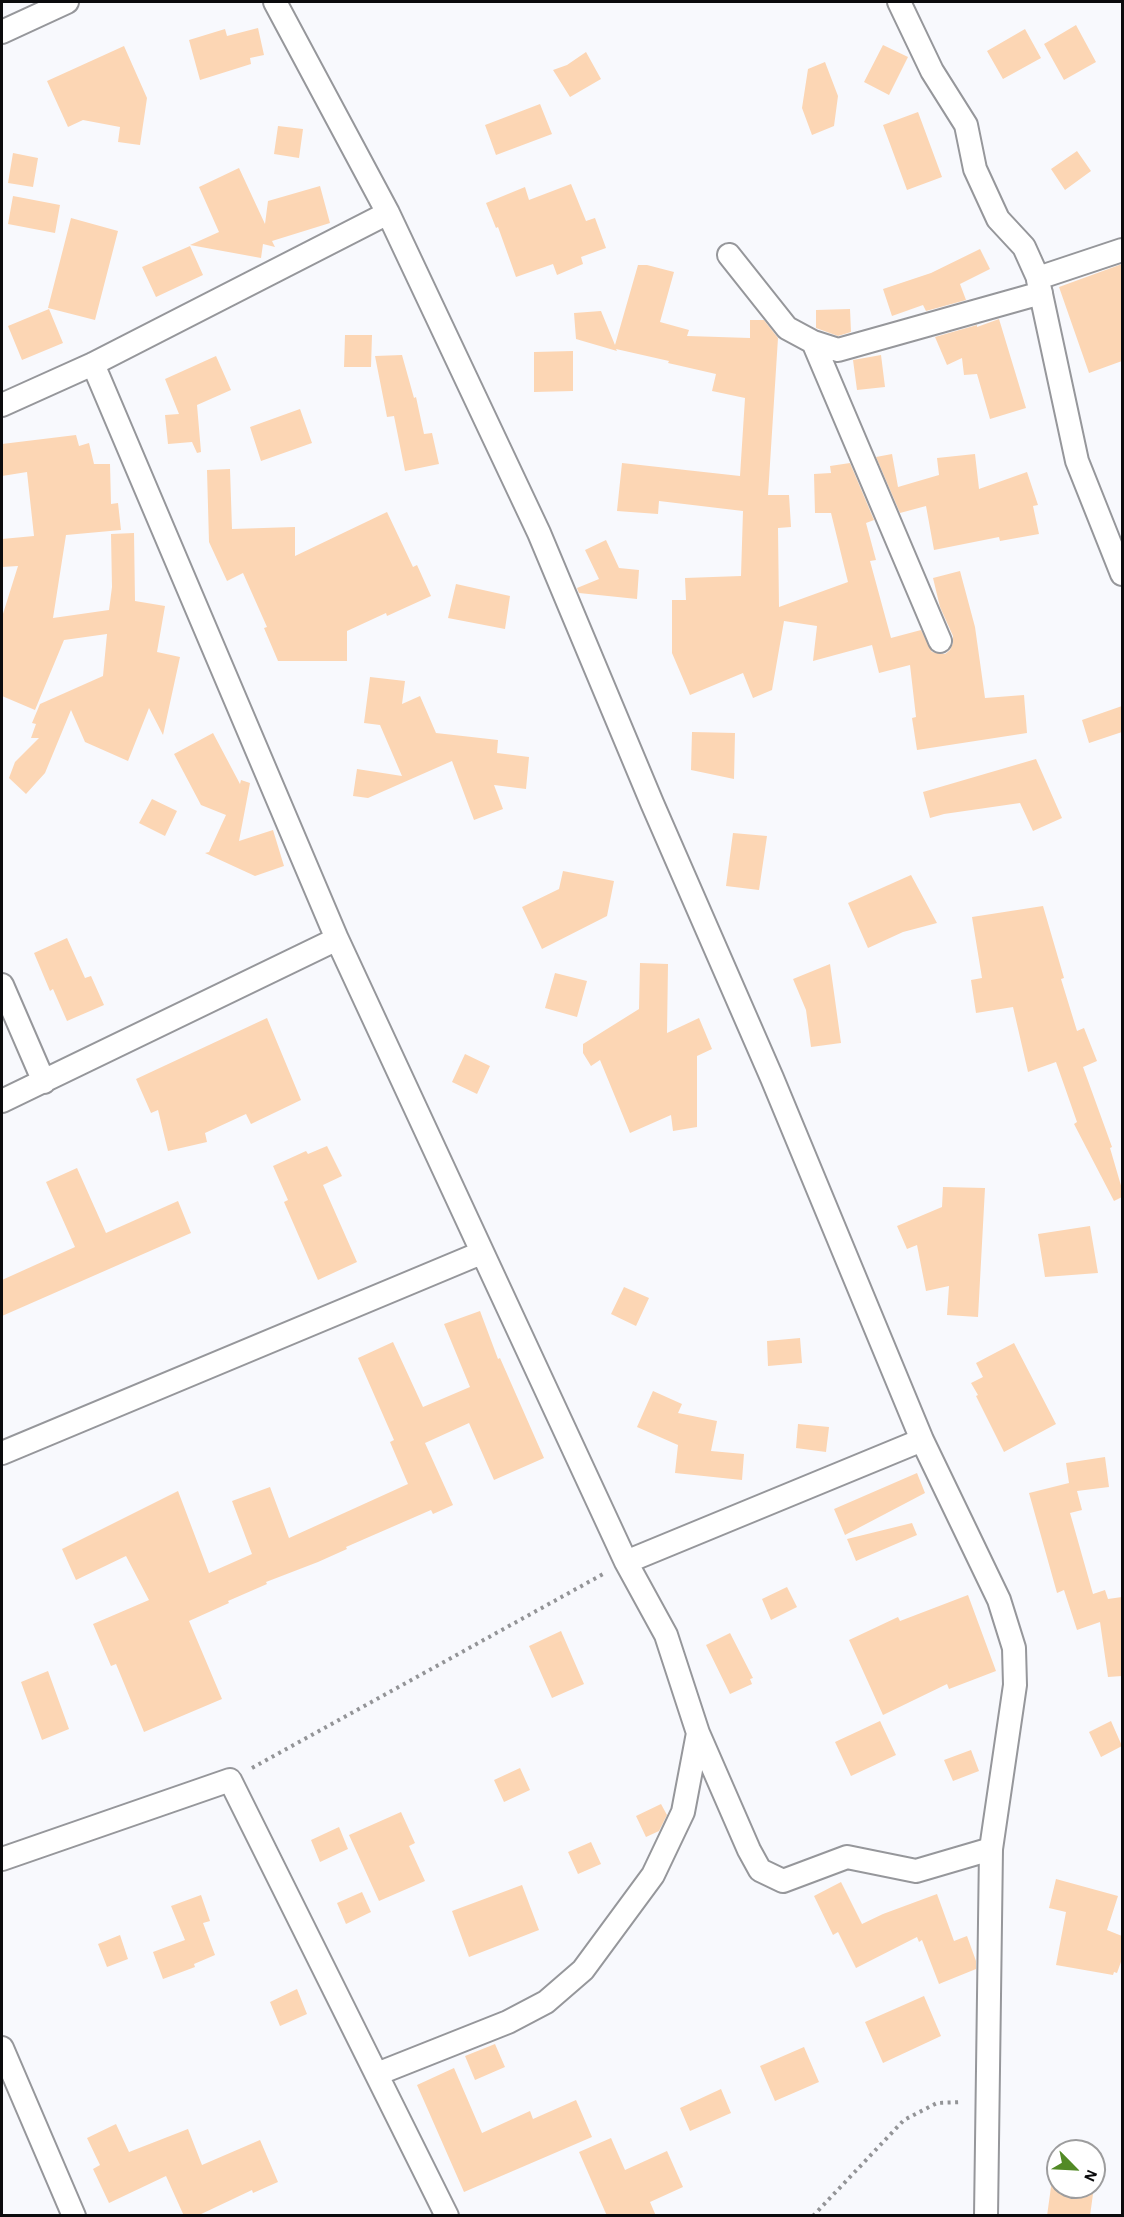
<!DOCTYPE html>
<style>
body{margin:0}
#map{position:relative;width:1124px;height:2217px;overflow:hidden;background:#f8f9fd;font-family:"Alegreya Sans",sans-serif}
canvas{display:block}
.frame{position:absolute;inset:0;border:3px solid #0b0b0d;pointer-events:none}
.north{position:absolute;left:1046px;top:2139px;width:60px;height:60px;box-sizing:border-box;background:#fff;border:2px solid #9d9d9e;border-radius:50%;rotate:114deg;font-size:16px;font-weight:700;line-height:24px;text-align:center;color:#0b0b0d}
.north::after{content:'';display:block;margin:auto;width:21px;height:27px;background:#528a26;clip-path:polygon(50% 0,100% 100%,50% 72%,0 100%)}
</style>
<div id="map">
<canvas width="1124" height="2217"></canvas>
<div class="frame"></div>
<div class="north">N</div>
</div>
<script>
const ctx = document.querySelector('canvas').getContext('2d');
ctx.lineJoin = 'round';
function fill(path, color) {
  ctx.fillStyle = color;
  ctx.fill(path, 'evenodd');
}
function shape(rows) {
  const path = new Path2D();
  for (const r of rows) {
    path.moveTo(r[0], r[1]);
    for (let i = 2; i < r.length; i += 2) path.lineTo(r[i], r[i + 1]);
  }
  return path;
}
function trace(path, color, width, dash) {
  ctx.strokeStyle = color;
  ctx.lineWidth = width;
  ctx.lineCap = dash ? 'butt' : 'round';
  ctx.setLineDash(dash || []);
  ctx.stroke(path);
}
fill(shape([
 [1076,25,1096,62,1064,80,1044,44],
 [258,28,264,55,250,58,251,64,200,80,189,40,225,29,227,36],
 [1025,29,1041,58,1003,79,987,51],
 [883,45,908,57,889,95,864,82],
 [124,46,147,98,140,145,118,142,120,127,83,120,68,127,47,81],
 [586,52,601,79,570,97,553,70,567,65],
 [825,62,838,96,834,126,812,135,802,108,808,69],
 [540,104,552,134,496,155,485,125],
 [918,112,942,177,907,190,883,125],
 [278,126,303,129,299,158,274,154],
 [1077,151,1091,171,1065,190,1051,169],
 [13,153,38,158,33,187,8,183],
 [239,168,265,224,268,201,320,186,330,223,272,241,275,247,263,244,261,258,190,245,219,232,199,187],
 [571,184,586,221,595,218,606,248,581,257,583,264,557,275,553,264,516,277,498,227,496,228,486,203,525,187,529,200],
 [13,196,60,205,55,233,8,224],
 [71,218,118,231,95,320,48,308],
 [190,246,203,275,156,297,142,267],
 [980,249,990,269,960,284,966,300,926,311,923,305,892,316,883,289,931,273],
 [1122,264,1122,361,1089,373,1059,287],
 [638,265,647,265,674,272,660,322,689,330,687,336,750,338,750,320,764,320,778,338,768,495,789,495,791,527,778,528,779,607,848,582,831,513,815,513,814,474,831,473,830,466,850,463,874,520,866,523,876,560,870,561,891,638,921,630,932,652,945,654,950,650,953,643,953,636,940,607,933,578,960,571,975,627,985,698,1024,695,1027,733,917,750,912,718,916,717,910,665,879,673,872,645,813,661,817,626,784,621,772,690,753,698,743,673,690,695,672,653,672,600,686,600,685,578,741,576,743,511,659,501,658,514,617,511,622,463,740,476,745,398,712,391,716,374,668,363,669,361,616,349,617,351,576,339,574,313,601,311,615,345],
 [49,309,63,343,22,360,8,326],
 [850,309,851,332,838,336,816,328,816,310],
 [999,319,1026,408,990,419,977,374,964,375,962,358,947,365,935,337,977,325,977,327],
 [345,335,372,335,371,367,344,367],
 [573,351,573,391,534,392,534,352],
 [402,355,414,398,416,397,424,434,432,433,439,464,405,471,394,416,387,417,375,356],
 [881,355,885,387,857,390,853,360],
 [216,356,231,390,197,405,201,452,197,453,192,442,168,444,165,415,179,414,165,379],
 [300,409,312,443,261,461,250,427],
 [76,435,79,446,89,443,94,464,110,464,111,504,118,503,121,530,66,535,53,618,109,610,112,587,111,534,134,533,135,601,165,606,157,652,180,657,163,735,149,708,128,761,85,742,71,710,45,773,26,794,9,778,15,762,39,738,31,738,36,724,32,723,40,704,103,676,107,634,64,640,35,710,2,696,2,617,18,566,2,567,2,539,34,536,27,472,2,476,2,444],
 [892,454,898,487,939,475,937,458,975,454,979,489,1027,472,1038,505,1033,506,1039,534,1000,541,999,537,934,550,926,506,900,513,876,457],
 [230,469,232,529,295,527,295,556,387,512,413,567,417,565,431,596,387,616,386,613,347,631,347,661,278,661,264,628,267,627,243,573,227,581,209,542,207,470],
 [606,540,619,568,639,570,637,599,579,593,577,588,599,579,585,550],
 [456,584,510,596,505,629,448,618],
 [370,677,405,681,402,704,420,696,436,733,498,740,497,753,529,757,526,789,494,785,503,809,474,820,452,761,368,798,353,796,357,769,402,776,380,725,364,723],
 [1122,706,1122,732,1089,743,1082,720],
 [692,732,735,733,734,779,691,770],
 [213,733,240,784,241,780,250,783,239,841,273,830,284,866,255,876,205,853,209,852,226,815,201,805,174,754],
 [1036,759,1062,818,1033,831,1020,803,944,814,930,818,923,792],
 [152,799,177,811,165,836,139,823],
 [733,833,767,836,759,890,726,886],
 [563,871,614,881,607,916,542,949,522,907,559,889],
 [911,875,937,923,903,932,868,948,848,903],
 [1043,906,1064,978,1061,979,1077,1031,1084,1028,1097,1061,1083,1067,1112,1147,1110,1148,1122,1189,1122,1197,1114,1201,1074,1124,1077,1122,1056,1062,1028,1072,1013,1007,976,1013,971,980,982,978,972,917],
 [67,938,85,978,91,976,104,1005,67,1021,53,989,50,991,34,953],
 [640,963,668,964,667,1033,699,1018,712,1049,697,1056,697,1127,673,1131,671,1115,630,1133,600,1060,591,1066,583,1053,583,1044,639,1009],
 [830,964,841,1043,811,1047,806,1010,793,979],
 [555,973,587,981,577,1017,545,1008],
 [267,1018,301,1100,251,1124,246,1114,205,1133,207,1142,168,1151,158,1110,151,1113,136,1079],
 [465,1054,490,1066,477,1094,452,1082],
 [327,1146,342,1176,323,1185,357,1262,318,1280,284,1202,288,1200,273,1166,306,1151,308,1154],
 [77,1168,106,1233,178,1201,191,1233,2,1316,2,1280,75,1247,46,1182],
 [943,1187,985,1188,978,1317,947,1315,949,1286,926,1291,917,1245,907,1249,897,1226,942,1207],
 [1090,1226,1098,1273,1045,1277,1038,1234],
 [624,1287,649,1298,636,1326,611,1314],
 [480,1311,498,1359,500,1358,544,1458,494,1480,469,1423,425,1443,453,1505,433,1514,431,1510,346,1547,347,1549,318,1562,266,1582,267,1584,228,1601,229,1603,189,1621,222,1699,144,1732,116,1664,111,1666,93,1624,149,1600,126,1556,76,1580,62,1549,178,1491,209,1573,252,1554,232,1501,270,1487,289,1538,408,1484,390,1442,394,1440,358,1358,393,1342,423,1407,470,1387,444,1324],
 [800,1338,802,1363,768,1366,767,1341],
 [1014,1343,1056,1424,1004,1452,976,1396,978,1395,971,1383,983,1377,976,1363],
 [653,1391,682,1404,678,1413,717,1421,711,1451,744,1454,742,1480,675,1473,678,1445,637,1427],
 [798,1424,829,1427,826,1452,796,1448],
 [1105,1457,1109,1487,1077,1491,1082,1510,1070,1513,1093,1594,1105,1590,1108,1599,1122,1597,1122,1676,1108,1677,1100,1622,1077,1630,1064,1590,1057,1593,1029,1493,1069,1483,1066,1463],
 [917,1473,925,1493,845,1535,834,1509],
 [912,1523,917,1535,856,1561,847,1539],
 [787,1587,797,1607,771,1620,762,1599],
 [968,1595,996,1671,949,1689,947,1684,883,1715,849,1640,898,1617,900,1621],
 [561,1631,584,1684,552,1698,529,1646],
 [730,1633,753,1678,750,1679,752,1684,730,1694,706,1645],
 [48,1671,69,1729,42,1740,21,1682],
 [880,1721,896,1755,851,1776,835,1742],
 [1111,1721,1122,1746,1101,1757,1089,1732],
 [971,1750,979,1771,953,1781,944,1760],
 [520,1768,530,1790,504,1802,494,1780],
 [661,1804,667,1815,659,1831,646,1837,636,1816],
 [401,1812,415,1843,409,1846,425,1881,379,1901,349,1835],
 [339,1827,348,1849,320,1862,311,1840],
 [591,1842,601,1864,578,1874,568,1852],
 [1056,1879,1118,1896,1107,1930,1122,1936,1122,1959,1117,1973,1114,1972,1113,1975,1056,1965,1066,1912,1049,1908],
 [841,1882,862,1924,883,1914,937,1894,954,1941,967,1936,976,1961,976,1969,939,1984,922,1940,919,1942,917,1937,856,1968,838,1932,833,1935,814,1896],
 [522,1885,539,1930,469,1957,452,1911],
 [362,1892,371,1912,346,1924,337,1903],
 [201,1895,210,1921,203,1923,215,1955,194,1964,195,1967,163,1979,153,1952,185,1940,171,1906],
 [120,1935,128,1959,107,1967,98,1944],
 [297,1989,307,2014,280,2026,270,2002],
 [924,1996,941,2036,883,2063,865,2022],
 [495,2044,505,2067,475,2080,465,2056],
 [804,2047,819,2082,775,2101,760,2066],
 [454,2068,482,2133,530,2111,533,2119,576,2100,592,2137,464,2192,417,2085],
 [721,2089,731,2113,690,2131,680,2108],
 [116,2124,129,2152,188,2129,202,2165,260,2140,278,2182,253,2193,252,2190,197,2216,184,2216,166,2176,109,2203,93,2169,100,2165,87,2138],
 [611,2138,625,2170,667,2151,683,2187,650,2202,656,2216,607,2216,579,2152],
 [1055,2158,1058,2159,1058,2187,1094,2187,1094,2164,1097,2164,1090,2216,1047,2216]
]), '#fcd6b4');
const street = shape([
 [275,2,388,213,539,533,652,803,772,1078,922,1440,999,1600,1014,1648,1015,1685,991,1849,986,2216],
 [899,2,932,71,966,125,975,169,998,219,1024,247,1038,278,1122,250],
 [2,32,67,2],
 [729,255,787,328,813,342,838,350,1041,293],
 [1038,280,1077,461,1122,574],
 [813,342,940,641],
 [93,364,337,939,626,1562,666,1635,698,1733,749,1850,760,1870,783,1881,847,1857,916,1871,991,1849],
 [2,405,93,364,388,213],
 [2,985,44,1082],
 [2,1101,337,939],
 [2,1453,481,1253],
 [626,1562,922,1440],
 [2,1859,230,1780,447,2216],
 [2,2048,74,2216],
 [377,2074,508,2022,546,2002,583,1970,653,1875,683,1812,698,1733]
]);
trace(street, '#96979b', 26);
trace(shape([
 [252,1768,605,1573],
 [813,2216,904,2120,937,2103,962,2102]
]), '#939497', 4, [3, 4.5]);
trace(street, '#fff', 22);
</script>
